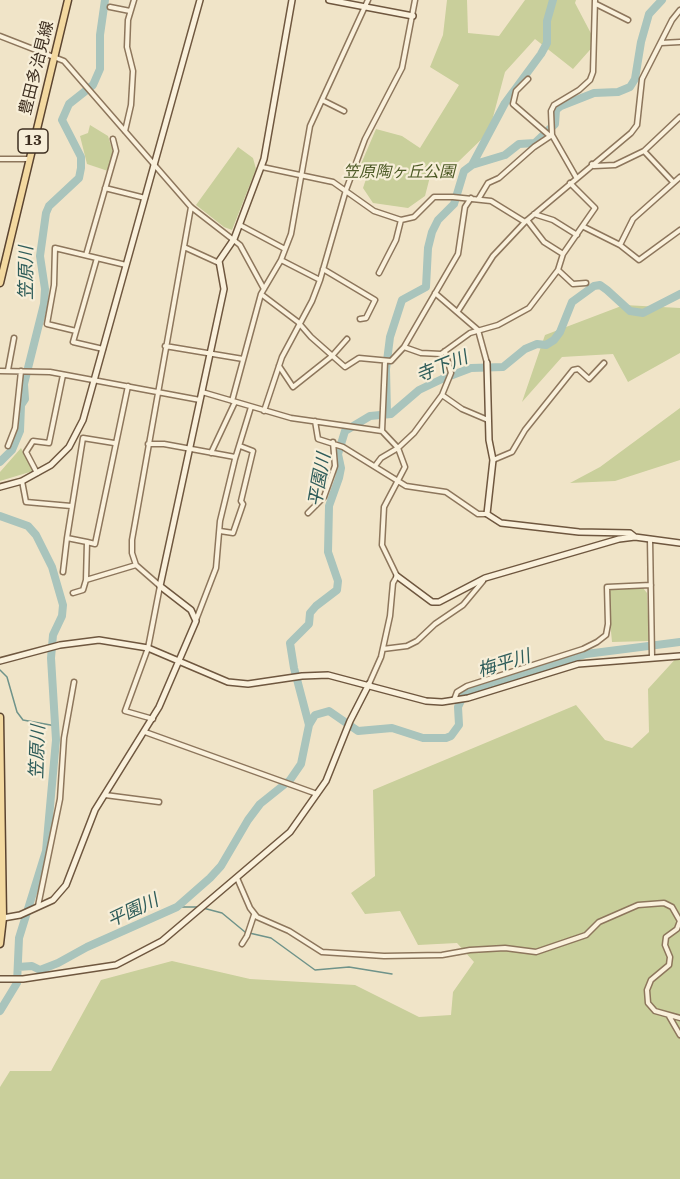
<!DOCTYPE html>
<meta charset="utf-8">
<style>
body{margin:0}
canvas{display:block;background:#f0e4c8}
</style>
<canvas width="680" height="1179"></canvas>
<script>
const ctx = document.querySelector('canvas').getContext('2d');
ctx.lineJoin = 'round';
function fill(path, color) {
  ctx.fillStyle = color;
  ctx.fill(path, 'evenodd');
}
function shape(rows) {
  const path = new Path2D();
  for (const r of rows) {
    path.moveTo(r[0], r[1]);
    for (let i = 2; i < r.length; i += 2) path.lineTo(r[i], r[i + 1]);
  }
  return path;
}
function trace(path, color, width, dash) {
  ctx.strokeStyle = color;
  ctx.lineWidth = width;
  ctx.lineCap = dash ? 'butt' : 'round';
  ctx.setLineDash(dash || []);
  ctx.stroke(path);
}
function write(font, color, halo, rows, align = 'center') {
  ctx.font = font + ' "IBM Plex Serif","Noto Sans JP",serif';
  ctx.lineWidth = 4.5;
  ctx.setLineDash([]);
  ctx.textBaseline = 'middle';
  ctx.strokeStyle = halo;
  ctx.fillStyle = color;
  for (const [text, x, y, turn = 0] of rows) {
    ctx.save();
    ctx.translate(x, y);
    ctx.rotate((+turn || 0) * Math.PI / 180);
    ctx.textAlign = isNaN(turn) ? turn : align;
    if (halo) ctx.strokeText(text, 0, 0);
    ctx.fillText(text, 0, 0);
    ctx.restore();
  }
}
fill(shape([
 [447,0,467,0,468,33,499,36,525,0,576,0,575,3,596,43,573,69,535,39,505,72,489,132,457,163,432,169,425,196,408,208,373,203,363,188,367,176,361,164,376,129,402,136,420,148,459,85,430,67,443,35],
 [90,125,108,136,113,152,108,171,87,164,80,136,88,133],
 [238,147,253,158,256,169,232,230,224,227,196,205],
 [624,305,680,308,680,353,628,382,613,354,562,357,522,402,545,335],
 [680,408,680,460,615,481,570,483,600,467],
 [21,448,33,471,0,481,0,472],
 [643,588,647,593,649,641,612,642,607,590],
 [680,654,680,1179,0,1179,0,1087,10,1071,51,1071,101,980,172,961,250,979,355,985,419,1017,451,1015,453,992,474,962,457,943,418,945,400,911,365,914,351,893,375,876,373,790,576,705,605,740,632,748,649,732,648,689]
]), '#c9cf9b');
trace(shape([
 [0,518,1,516],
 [0,670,7,677,17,712,23,720,56,726],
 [177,907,198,907],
 [203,908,222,913,245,932,271,938,315,970,349,967,392,974]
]), '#6f938a', 1.5);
trace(shape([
 [472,165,505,155,519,144,535,143,555,124,556,110,561,106,594,93,618,92,630,87,635,79,641,42,649,14,662,0],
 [387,413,386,369,390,337,402,300,426,287,428,248,432,232,438,220,454,204,464,171,472,165,505,103,541,54,547,43,547,21,553,0],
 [0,462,12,450,20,431,21,405,25,399,24,384,44,304,45,289,40,256,46,213,49,206,79,178,81,168,81,157,62,120,69,104,93,85,100,69,100,35,105,0],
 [0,516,28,526,36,535,52,567,63,605,62,616,53,635,51,658,56,740,46,851,19,938,17,983,0,1011],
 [309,725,315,715,329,711,358,731,392,728,423,738,446,738,451,736,459,725,458,707,464,694,471,690,586,654,680,642],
 [18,967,32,966,40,970,58,963,87,947,177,907,210,878,221,866,248,820,260,804,290,780,301,764,309,725,294,668,290,643,309,624,310,613,316,606,337,590,338,581,328,552,329,506,339,478,341,468,338,454,345,431,370,416,391,414,419,390,442,379,471,368,503,367,525,349,537,344,546,345,554,340,560,332,572,302,594,286,600,285,607,290,630,311,643,313,680,294]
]), '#a9c4bc', 8);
const street = shape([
 [596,4,628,20],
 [110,7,130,11],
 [0,36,64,61,191,207,240,245,264,289],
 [661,43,680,42],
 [528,79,516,91,513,104,550,136],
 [322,100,344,111],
 [125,131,131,105,133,71,127,47,128,20,134,0],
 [644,151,673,182],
 [0,159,29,159],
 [592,164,594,166,615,165,644,151,680,117],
 [262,167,333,182,374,211,401,220,414,217,434,197,453,197,491,201,525,222],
 [576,177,552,135,551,111,554,105,579,90,590,80,593,72,595,0],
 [105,188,145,198],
 [479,198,488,183,499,178,534,147,552,135],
 [534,214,553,220,577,235],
 [527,220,544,242,563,254],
 [240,225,285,249],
 [584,227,620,245,633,219,680,177],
 [620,245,639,260,680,230],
 [184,247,219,263],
 [86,255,116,151,113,139],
 [97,258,73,342,103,349],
 [281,260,320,280],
 [323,269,375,300,366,318,360,319],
 [558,270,573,284,586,283],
 [379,273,396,240,401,220],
 [435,293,478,330,487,363],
 [261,294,298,322,311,337,345,367,359,358,391,361,404,347,458,254,465,207,471,198],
 [458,311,493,256,525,222,631,133,637,125,642,79,672,20,680,10],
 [76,331,47,324,54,285,55,248,126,265],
 [165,346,243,359],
 [404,347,421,353,441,354,470,333,498,325,529,308,558,270,563,254,595,208,570,183],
 [279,366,293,387,332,356,347,339],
 [8,370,14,338],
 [0,371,50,372,200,400],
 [202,392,291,418,382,431,398,448,405,467,384,507,382,545,397,576,393,583,390,616,381,657,369,684],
 [442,395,462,409,488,420],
 [232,401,261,294,281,260,291,234,310,126,368,0],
 [264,411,282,357,312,301,320,280,346,190,365,139,402,68,415,0],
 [315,421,318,439,343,447,406,486,446,492,478,514,487,514],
 [382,431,385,362],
 [114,443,83,438,67,538,87,542,86,580,136,565],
 [148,444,164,444,235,457],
 [8,446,15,428,21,371],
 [211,453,235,402],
 [493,460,512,452,525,430,573,370,578,369,589,379,604,363],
 [375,466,381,458,398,448,414,433,442,395,451,373,445,351],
 [37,473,26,452,33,441,49,443,63,375],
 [22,481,26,502,71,506],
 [308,513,324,497,335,466,333,442],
 [220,531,233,533,243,504,241,501,253,451,240,446],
 [650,539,652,657],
 [87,542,95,544,128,386],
 [63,572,67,538],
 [73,593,83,590,86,580],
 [196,620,216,568,220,521,235,459,251,407],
 [383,649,407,646,417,641,435,624,463,605,483,581],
 [454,700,457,692,467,686,583,649,597,642,606,635,608,624,607,587,651,585],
 [153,719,125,711,148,648,160,586,136,565,132,553,132,540,191,207],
 [145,732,317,794],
 [105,795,159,802],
 [237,878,250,908,257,917,289,931,322,952,384,956,442,955,470,950,505,948,536,952,586,935,599,922,638,905,664,903,672,907,680,921,677,929,666,937,665,945,670,957,669,965,651,980,647,990,648,1003,655,1011,680,1018],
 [38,906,60,799,64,738,74,682],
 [242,944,247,936,254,915],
 [669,1016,680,1035]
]);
const secondary = shape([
 [329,0,413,16],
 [487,363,489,440,493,460,487,514,501,523,579,532,630,533,635,537],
 [0,487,22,481,51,465,69,447,83,420,200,0],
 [397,576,432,602,439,602,485,578,619,539,635,537,680,543],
 [0,661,60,645,99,640,148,648,228,682,248,684,302,676,328,675,426,701,442,702,468,698,578,664,680,656],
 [3,918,20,915,53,900,66,885,95,810,159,707,196,621,191,610,160,586,224,289,219,261,234,239,264,159,292,0],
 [0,979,23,979,116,965,162,941,290,832,326,781,350,721,369,684]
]);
const primary = shape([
 [0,283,68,0],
 [0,717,3,918,0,944]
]);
trace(street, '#8d765c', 7);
trace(secondary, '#6f573f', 8);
trace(primary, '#5b4430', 9);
trace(street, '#faf1dc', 4);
trace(secondary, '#faf1dc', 5);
trace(primary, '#f3d9a0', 6);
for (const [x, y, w] of [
 [33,141,30]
]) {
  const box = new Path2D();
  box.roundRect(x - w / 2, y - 12, w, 24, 4.5);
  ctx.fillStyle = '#f7eed8';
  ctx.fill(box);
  trace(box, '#3d2e20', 1.5);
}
write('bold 15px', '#3d2e20', null, [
 ["13",33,141]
]);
write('16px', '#3d2e20', '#f7eed8', [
 ["豊田多治見線",37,68,-76]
]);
write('italic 16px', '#4d5a26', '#f7eed8', [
 ["笠原陶ヶ丘公園",399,172]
]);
write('italic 18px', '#2f5d5a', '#f7eed8', [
 ["笠原川",27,273,-90],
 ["寺下川",442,367,-22],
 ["平園川",320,480,-80],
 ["梅平川",504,664,-17],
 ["笠原川",38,752,-88],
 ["平園川",133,911,-25]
]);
</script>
